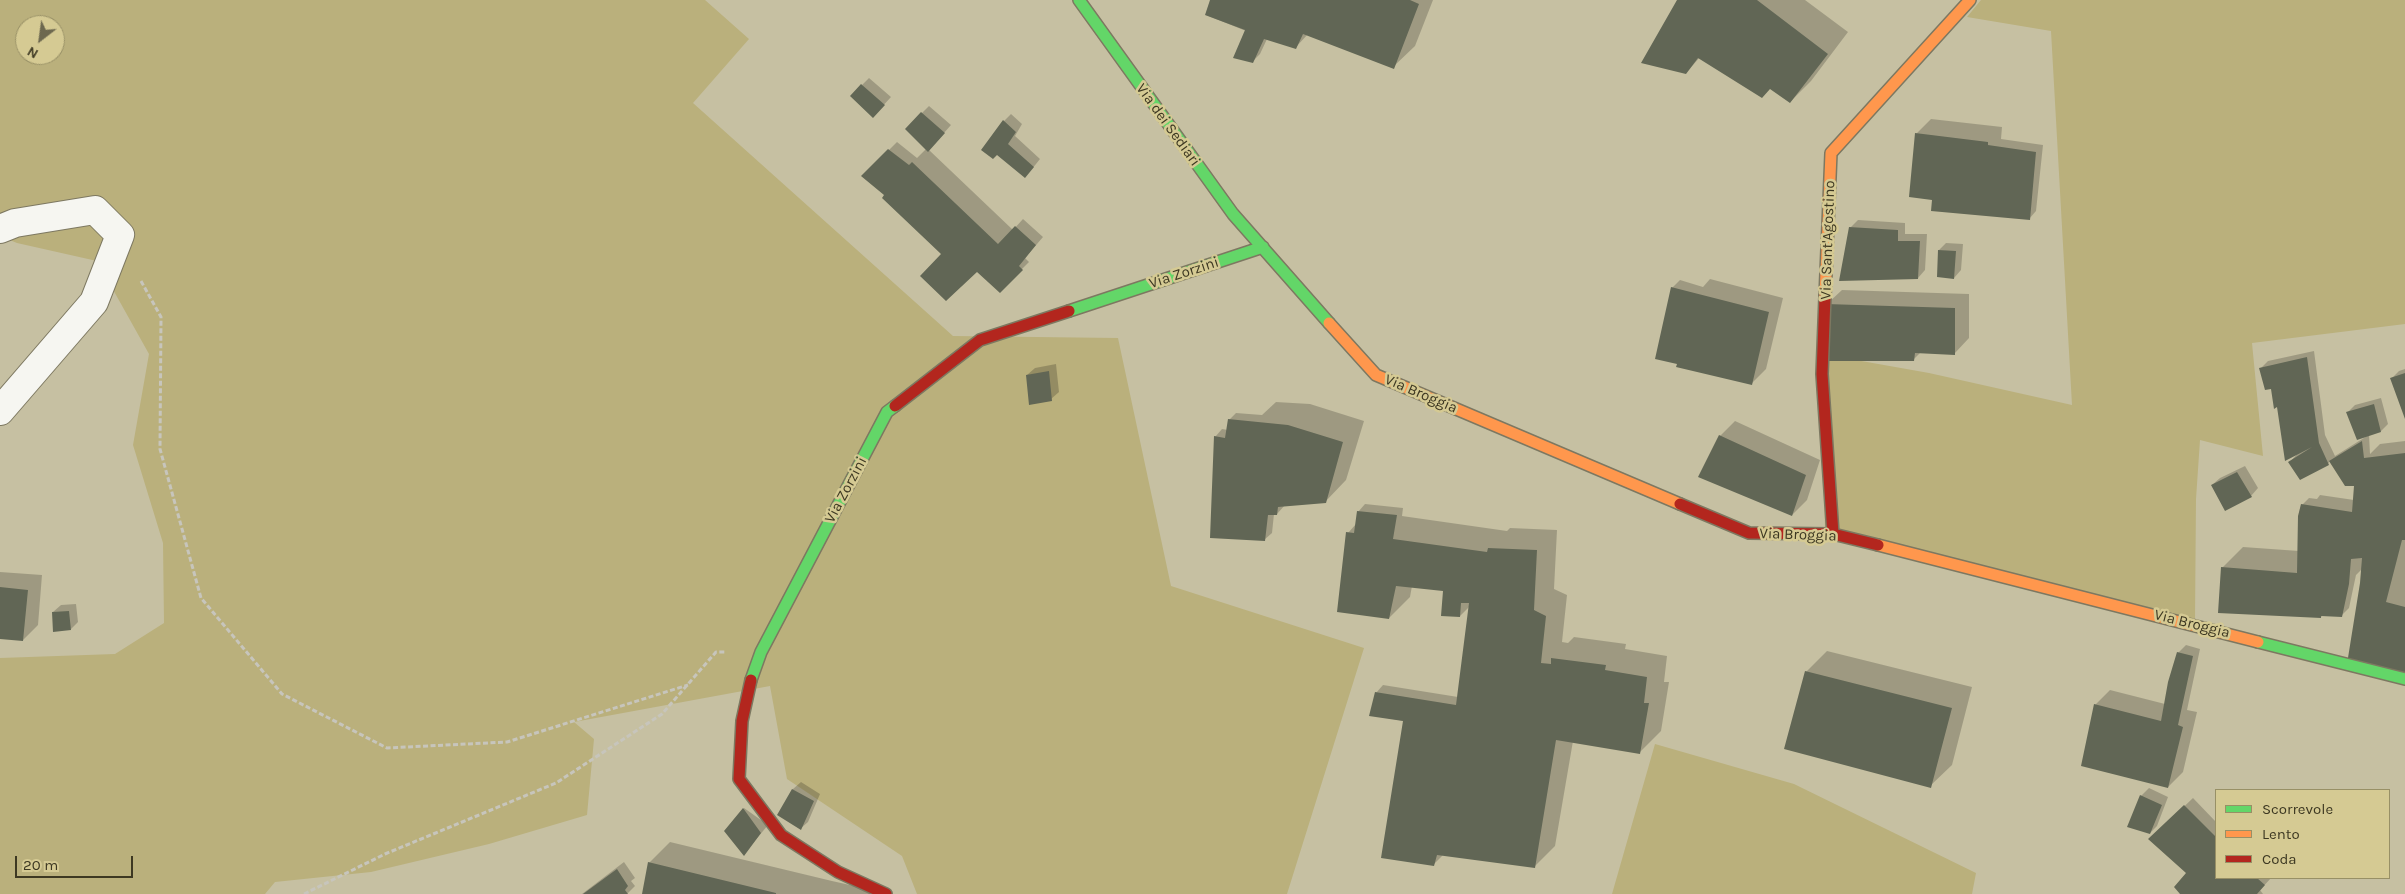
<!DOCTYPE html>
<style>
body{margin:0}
#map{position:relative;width:2405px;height:894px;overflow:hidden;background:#c6c0a2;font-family:Karla,sans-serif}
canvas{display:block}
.legend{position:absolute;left:2215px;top:789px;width:175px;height:90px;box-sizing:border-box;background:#d5ca93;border:1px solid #989066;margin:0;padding:6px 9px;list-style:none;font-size:15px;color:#3d3822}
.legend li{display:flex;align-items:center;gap:10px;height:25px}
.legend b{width:25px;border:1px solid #989066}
.north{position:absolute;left:15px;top:15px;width:50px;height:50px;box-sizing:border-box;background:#d5ca93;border:1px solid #989066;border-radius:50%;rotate:210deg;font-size:14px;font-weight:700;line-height:20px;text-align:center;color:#3d3822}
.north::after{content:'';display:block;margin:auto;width:18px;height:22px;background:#6d684f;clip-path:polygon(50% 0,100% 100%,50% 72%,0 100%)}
.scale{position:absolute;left:15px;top:856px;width:118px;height:22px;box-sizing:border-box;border:2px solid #3d3822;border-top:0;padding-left:6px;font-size:15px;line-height:18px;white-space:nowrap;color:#3d3822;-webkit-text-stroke:4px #d5ca93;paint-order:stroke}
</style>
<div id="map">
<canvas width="2405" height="894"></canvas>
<ul class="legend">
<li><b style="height:6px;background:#63d668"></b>Scorrevole</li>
<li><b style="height:6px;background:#ff974d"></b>Lento</li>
<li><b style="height:6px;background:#b3261e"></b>Coda</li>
</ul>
<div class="north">N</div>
<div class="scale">20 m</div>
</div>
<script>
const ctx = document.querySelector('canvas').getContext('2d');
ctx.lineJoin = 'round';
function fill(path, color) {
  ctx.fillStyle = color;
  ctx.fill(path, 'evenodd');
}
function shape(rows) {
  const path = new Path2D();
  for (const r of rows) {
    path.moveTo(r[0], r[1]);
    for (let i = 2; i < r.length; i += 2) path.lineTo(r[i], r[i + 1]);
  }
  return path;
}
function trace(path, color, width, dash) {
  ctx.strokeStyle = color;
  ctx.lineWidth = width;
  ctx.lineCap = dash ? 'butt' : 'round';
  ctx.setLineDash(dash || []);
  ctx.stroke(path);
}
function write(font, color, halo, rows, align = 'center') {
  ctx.font = font + ' Karla,sans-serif';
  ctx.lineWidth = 5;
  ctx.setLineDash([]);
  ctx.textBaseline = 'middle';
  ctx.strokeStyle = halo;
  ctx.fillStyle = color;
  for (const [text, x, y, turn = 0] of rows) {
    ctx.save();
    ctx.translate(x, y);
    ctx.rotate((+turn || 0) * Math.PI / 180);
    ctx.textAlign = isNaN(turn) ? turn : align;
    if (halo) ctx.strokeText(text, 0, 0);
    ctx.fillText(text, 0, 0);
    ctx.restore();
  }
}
fill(shape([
 [0,0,705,0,749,39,693,103,953,336,1118,338,1171,586,1364,648,1287,894,917,894,902,856,787,779,770,686,574,722,594,739,587,815,489,844,371,872,275,882,265,894,0,894,0,658,115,654,164,623,163,543,133,445,149,354,97,261,17,243,0,236],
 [25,25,55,25,55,55,25,55],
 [1981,0,2405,0,2405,324,2252,343,2263,456,2200,440,2196,499,2195,619,1825,534,1822,354,1929,373,2072,405,2051,31,1967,17],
 [1655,744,1794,784,1976,873,1972,894,1612,894]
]), '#bab07c');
fill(shape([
 [1211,0,1433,0,1415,46,1393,67,1308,34,1296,47,1267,39,1260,54,1252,62,1246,31,1206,15],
 [1679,0,1805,0,1848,32,1811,81,1790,102,1770,87,1700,57,1686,73],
 [869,78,891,97,880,109,862,85],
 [929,106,951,125,929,150,1013,230,1023,219,1043,237,1025,258,1029,262,1000,291,978,272,942,254,889,190,863,176,897,142,917,158,926,149,906,129],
 [1011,114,1022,124,1015,136,1040,159,1032,169,997,154,1004,121],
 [1931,119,2002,127,2001,139,2043,145,2036,211,2029,219,1933,210,1934,199,1916,134],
 [1858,220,1905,223,1905,234,1927,234,1925,270,1918,278,1850,228],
 [1946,243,1963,244,1961,270,1954,278,1939,250],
 [1710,279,1783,298,1766,369,1751,384,1672,288,1680,280,1703,287],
 [1842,290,1969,294,1969,338,1955,353,1921,352,1913,360,1827,304],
 [2314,351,2325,435,2335,456,2367,436,2347,413,2355,405,2381,398,2388,424,2381,431,2369,435,2370,454,2380,444,2405,441,2405,675,2362,569,2356,575,2349,608,2341,616,2323,615,2321,617,2222,568,2243,547,2299,551,2302,505,2309,498,2317,499,2320,495,2354,500,2355,485,2330,461,2328,464,2290,462,2298,453,2272,387,2261,368,2268,361],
 [1056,364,1059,392,1051,399,1027,375,1035,368],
 [2405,369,2405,416,2392,378,2399,371],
 [1276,402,1310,404,1364,421,1346,480,1325,502,1285,505,1277,514,1274,514,1272,533,1264,540,1215,437,1222,429,1228,430,1229,420,1236,413,1262,415],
 [1735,421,1820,460,1807,500,1792,515,1720,436],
 [2245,466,2258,488,2251,496,2212,485,2220,478],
 [1365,504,1403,508,1402,516,1507,531,1510,528,1557,530,1554,589,1567,595,1562,642,1568,643,1574,637,1626,644,1625,649,1667,656,1664,682,1669,682,1661,731,1640,752,1573,741,1555,846,1534,867,1443,855,1434,864,1404,721,1371,715,1376,693,1383,685,1458,697,1470,606,1460,616,1445,590,1412,586,1410,597,1389,618,1348,533,1356,524,1358,512],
 [0,572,42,575,38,625,23,640,0,638],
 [76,604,78,622,71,629,53,612,61,605],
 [2186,645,2200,649,2187,710,2197,712,2183,772,2168,787,2095,705,2110,690,2165,704,2178,653],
 [1827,651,1972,687,1952,765,1930,786,1806,672],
 [801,782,820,794,808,822,800,829,779,814,793,789],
 [2149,788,2168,797,2157,826,2150,833,2129,826,2141,796],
 [2193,798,2216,822,2216,878,2271,878,2260,890,2263,894,2182,894,2187,873,2150,839],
 [744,808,768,825,744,854,726,831],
 [670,842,832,881,890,894,643,894,649,863],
 [624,862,635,878,631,881,635,886,627,894,582,894]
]), '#0003');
fill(shape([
 [1210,0,1410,0,1419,4,1394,69,1303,34,1296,49,1264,39,1253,63,1233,58,1245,30,1205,15],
 [1677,0,1757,0,1828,54,1790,103,1770,89,1762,98,1698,58,1686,74,1641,63],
 [861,84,885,105,873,118,850,96],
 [921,112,945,133,928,152,905,129],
 [1003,120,1016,132,1008,144,1034,167,1025,178,997,155,993,159,981,150],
 [1915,133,1988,142,1988,145,2036,152,2030,220,1931,211,1932,200,1909,197],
 [888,149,909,165,912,162,998,244,1015,226,1036,245,1019,266,1023,270,1000,293,977,272,946,301,920,276,941,254,882,198,884,195,861,176],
 [1849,227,1898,230,1898,241,1920,241,1918,279,1839,281],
 [1938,250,1956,251,1954,279,1937,277],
 [1671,287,1769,312,1752,385,1676,367,1677,364,1655,359],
 [1826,304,1955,308,1955,355,1915,353,1914,361,1824,361],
 [2307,357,2319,443,2329,465,2300,480,2288,462,2312,447,2285,461,2277,407,2274,409,2271,389,2265,390,2259,368],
 [1049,371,1052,401,1029,405,1026,375],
 [2405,373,2405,419,2390,378],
 [2374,404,2381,432,2357,440,2346,412],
 [1228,419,1288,425,1343,442,1326,503,1278,507,1277,515,1268,515,1265,541,1210,538,1214,436,1225,438],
 [1719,435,1806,475,1792,516,1698,477],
 [2362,441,2364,458,2405,453,2405,540,2402,540,2386,602,2405,607,2405,676,2347,664,2360,583,2362,558,2351,559,2349,584,2342,617,2321,616,2321,618,2218,613,2221,567,2297,573,2298,516,2301,504,2352,512,2354,486,2345,486,2329,461],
 [2237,472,2252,497,2225,511,2211,485],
 [1357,511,1397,515,1393,539,1487,552,1488,548,1537,550,1534,610,1546,616,1541,663,1551,664,1551,658,1606,665,1605,670,1647,677,1644,703,1649,703,1640,754,1556,740,1535,868,1437,855,1434,866,1381,858,1403,721,1369,716,1375,692,1456,705,1469,603,1461,603,1460,617,1441,616,1443,591,1396,586,1389,619,1337,612,1346,532,1354,533],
 [0,587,28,590,23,641,0,639],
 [69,611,71,630,53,632,52,612],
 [2177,652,2193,656,2178,725,2183,727,2168,788,2081,766,2094,704,2161,721,2168,682],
 [1805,671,1952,708,1931,788,1784,749],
 [792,789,814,801,801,830,777,815],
 [2140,795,2162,805,2150,834,2127,827],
 [2184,805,2216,837,2216,878,2257,878,2265,885,2257,894,2180,894,2174,887,2186,873,2148,839],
 [743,808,761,833,744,856,724,831],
 [648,862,776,893,776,894,642,894],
 [617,869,628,886,625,890,628,894,583,894]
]), '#616655');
const street = shape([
 [0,229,15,223,95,210,120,235,94,302,0,411]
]);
const fast = shape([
 [1079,0,1233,214,1329,323],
 [1069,311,1263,247],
 [2258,642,2405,679],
 [751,680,761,652,887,412,895,406]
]);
const slow = shape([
 [1825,297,1831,153,1970,0],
 [1329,323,1376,375,1680,504],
 [1878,545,2258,642]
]);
const jam = shape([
 [1825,297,1822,374,1833,534],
 [895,406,980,340,1069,311],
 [1680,504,1749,533,1833,534,1878,545],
 [751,680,742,721,739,779,781,835,838,872,886,894]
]);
trace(street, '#7d7861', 30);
trace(fast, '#7d7861', 14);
trace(slow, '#7d7861', 14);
trace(jam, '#7d7861', 14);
trace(shape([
 [141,281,161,317,160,449,201,598,282,694,387,748,507,742,688,685],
 [304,894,385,854,556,783,662,714,716,652,725,652]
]), '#c7c5bc', 3, [5, 2.5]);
trace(street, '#f6f6f1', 28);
trace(fast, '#63d668', 11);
trace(slow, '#ff974d', 11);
trace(jam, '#b3261e', 11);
write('15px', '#3d3822', '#d5ca93', [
 ["Via dei Sediari",1168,125,54],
 ["Via Sant'Agostino",1828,240,-88],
 ["Via Zorzini",1184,273,-18],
 ["Via Broggia",1421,394,23],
 ["Via Zorzini",846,490,-62],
 ["Via Broggia",1798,535,2],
 ["Via Broggia",2192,624,14]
]);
</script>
